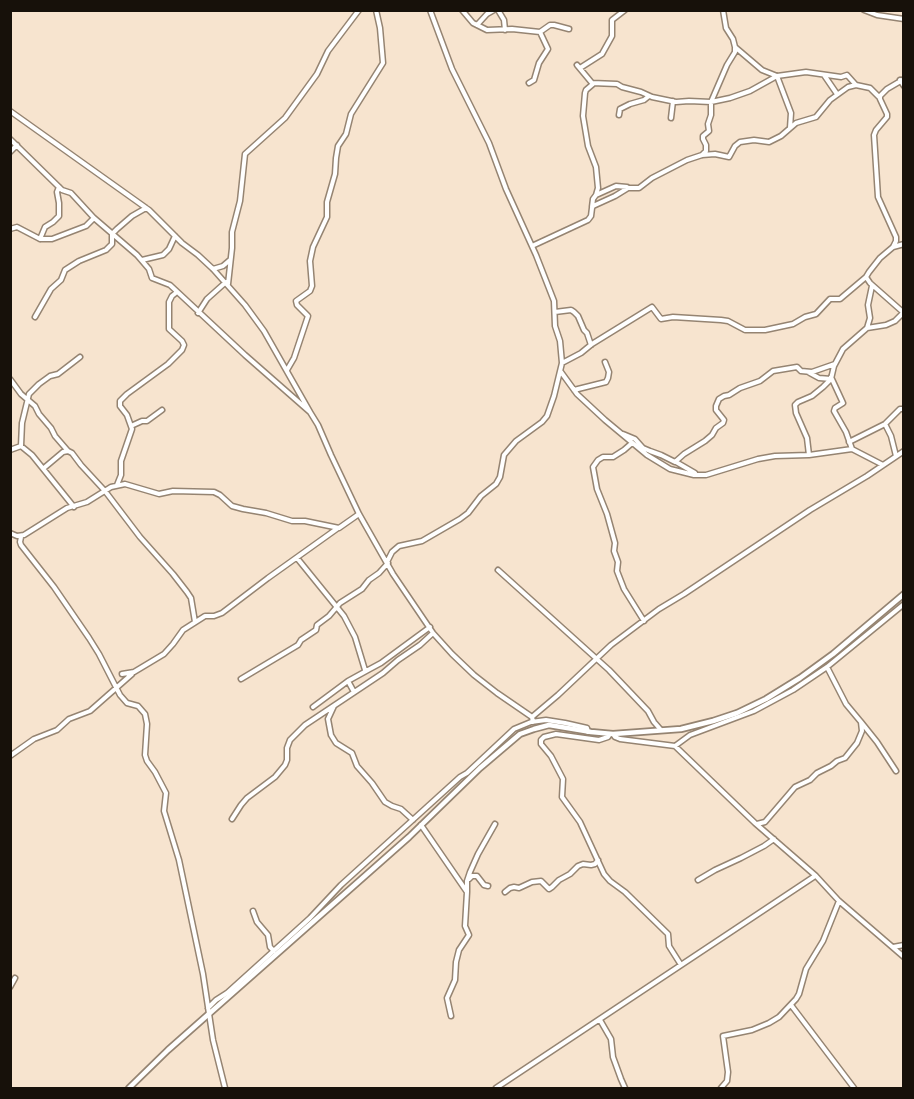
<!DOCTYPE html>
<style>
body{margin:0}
#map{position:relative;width:914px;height:1099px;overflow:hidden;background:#f7e4cf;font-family:Raleway,sans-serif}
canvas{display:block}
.frame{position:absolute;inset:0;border:12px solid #17110a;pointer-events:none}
</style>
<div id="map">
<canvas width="914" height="1099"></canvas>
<div class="frame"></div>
</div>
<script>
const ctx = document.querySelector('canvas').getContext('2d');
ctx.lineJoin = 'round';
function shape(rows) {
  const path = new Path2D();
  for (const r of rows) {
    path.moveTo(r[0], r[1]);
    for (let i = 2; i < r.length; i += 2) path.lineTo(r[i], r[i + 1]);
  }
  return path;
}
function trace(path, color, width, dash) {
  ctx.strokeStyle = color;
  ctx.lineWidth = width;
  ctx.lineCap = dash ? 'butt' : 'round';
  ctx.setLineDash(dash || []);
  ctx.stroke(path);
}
const minor = shape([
 [462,10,473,23,487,30,512,29,540,32,550,25,554,25,569,29],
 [498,10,504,20,505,30],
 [723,10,726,28,733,39,735,47,762,70,777,76,806,72,841,77,847,75,856,85,870,88,879,97],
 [864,10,877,15,904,19],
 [477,25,487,14,494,10],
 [577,65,592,83,617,84,622,87,641,92,652,97,676,102,689,101,711,102,730,98,750,91,777,76,791,113,790,128],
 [580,68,602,54,612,36,612,20,625,10],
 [824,75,837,94],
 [904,79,887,89,880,96,880,99,887,114,887,117,876,130,874,135,878,197,896,237,896,241,893,247,880,258,869,272,866,277,870,283,904,313],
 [900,80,904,86],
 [529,83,534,80,539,63,548,49,540,32],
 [593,84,586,90,585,93,583,116,588,146,596,167,598,188,596,195],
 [10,111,149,210,182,243,198,255,213,269,245,305,264,331,310,412],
 [619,115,620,109,630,104,644,100,649,96],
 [671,118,673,101],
 [10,139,62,190,71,193,94,218,137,255,149,269,152,278,170,285,245,355,310,412,318,425,331,455,359,514,393,574,433,633,452,654,474,675,497,693,532,717,533,722],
 [10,152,17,145],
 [702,155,706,151,706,145,703,139,703,136,709,131,708,124,711,115,711,102,727,65,735,52,735,48],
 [592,207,593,199,596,195,616,186,627,187],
 [10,229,17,227,40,239,52,239,86,226,94,218],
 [40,239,45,227,53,222,59,216,59,203,57,192,59,187],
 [532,246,588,220,591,216,592,208,593,206,615,196,628,188,639,188,652,178,687,160,702,155,715,154,729,157,735,146,740,142,754,140,769,142,781,136,796,123,816,117,830,100,848,87,856,85],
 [893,247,904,244],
 [142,260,163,255,169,249,175,236],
 [213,269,223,266,230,260],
 [228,284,232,248,232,232,240,201,245,154,285,118,317,74,328,51,359,10],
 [555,312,571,310,574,312,578,316,584,330,587,333,591,345],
 [198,313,207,299,226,282],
 [35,317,51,289,61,280,65,270,79,261,106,250,112,244,112,234,117,229,132,216,146,208],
 [867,328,886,325,895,321,903,313],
 [562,363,581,353,592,344,652,307,661,319,673,317,721,320,728,321,745,330,765,330,793,324,805,317,816,314,830,299,840,299,866,277],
 [287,370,294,358,308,316,297,305,296,301,310,291,312,286,310,261,313,247,327,217,327,202,335,174,336,158,338,146,346,134,351,114,383,63,380,28,376,10],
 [561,372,577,394,605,420,647,455,670,469,694,475,706,475,758,459,775,456,809,455,852,449,883,465],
 [808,372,819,378,831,379],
 [831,377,843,403,835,408,834,411,846,432,852,449],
 [10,379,21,394,35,406,39,414,51,428,55,436,68,451],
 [574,390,606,382,608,378,609,372,605,362],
 [885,424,891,436,896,456],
 [131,426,142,421,147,421,162,410],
 [623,434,635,439,643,448,650,451,661,455,675,462,684,454,705,441,712,435,716,428,723,423,724,420,716,410,716,406,719,399,724,396,729,395,740,388,760,381,773,371,797,367,801,371,812,372,835,364],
 [849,442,885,424,900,409,904,409],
 [632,443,624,450,613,457,603,457,598,460,593,467,597,489,607,514,615,543,614,551,618,562,617,571,624,589,644,621],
 [21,446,22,423,29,394,39,384,50,376,58,374,80,357],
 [10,450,21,446,32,455,74,507],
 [809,455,807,438,796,413,795,405,798,402,812,396,823,387,831,379,834,366,843,349,867,328,870,318,868,305,872,286],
 [676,462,695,473],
 [44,468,63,452,68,451,72,453,81,465,105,491,140,537,173,574,187,592,191,598,195,622],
 [117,485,121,475,121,461,132,429,127,415,120,406,120,401,127,394,168,364,182,350,184,345,182,341,169,329,169,302,172,296,177,292],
 [10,533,17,536,24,535,67,508,87,502,111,487,125,484,159,494,173,491,214,492,220,495,232,506,243,509,266,513,292,521,305,521,339,528,359,514],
 [21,537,20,542,21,545,54,587,89,638,99,654,120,695,127,703,138,706,145,714,147,724,145,755,147,761,155,772,166,793,164,811,179,860,203,974,213,1040,225,1088],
 [297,558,344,616,355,637,365,670,368,670,381,663,430,627],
 [387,562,392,552,399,546,422,541,460,519,468,513,481,496,496,484,500,477,504,455,516,441,542,422,547,416,554,396,562,363,560,341,555,326,554,301,536,255,506,189,489,143,452,69,430,10],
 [498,570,609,670,648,711,654,722,661,730],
 [122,674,134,672,164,654,173,644,183,630,205,616,214,616,222,613,268,578,338,528],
 [241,679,298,645,301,640,316,630,317,625,329,616,340,603,362,589,369,580,379,573,388,563],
 [348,681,354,692],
 [334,706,328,719,331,735,336,743,352,753,357,766,372,783,385,802,392,806,401,809,413,820],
 [313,707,348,681,368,670],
 [532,717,558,695,611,645,659,609,684,594,810,510,867,476,904,451],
 [861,722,877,742,896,771],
 [610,734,608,737,599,740,556,734,544,737,541,740,541,744,551,756,563,779,562,797,580,822,604,874,610,881,625,892,668,934,669,946,681,965],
 [613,734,615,737,620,739,675,746,755,823,816,876,839,901,904,957],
 [675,746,690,735,754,711,793,690,827,667,904,604],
 [10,756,34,739,57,730,69,719,90,711,132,674],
 [232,819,241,805,247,798,275,777,285,765,287,760,287,748,290,740,305,725,383,673,398,660,420,645,433,633],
 [757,824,765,822,795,787,810,780,817,773,831,766,837,761,845,758,857,743,862,731,861,722,846,704,827,667],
 [421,825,467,892,465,926,469,935,459,950,456,962,455,980,447,998,451,1016],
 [469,879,472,876,477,876,484,885,488,886],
 [698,880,715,870,741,858,764,846,774,839],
 [467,892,467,881,470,872,478,854,495,824],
 [505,892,510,888,514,887,519,888,532,882,541,881,549,889,552,887,559,880,570,874,578,866,583,864,591,865,595,864,598,860],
 [253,911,257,922,268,935,270,947,274,951],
 [893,947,904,945],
 [10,987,15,978],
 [791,1005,854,1088],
 [208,1008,216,1000,227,993,310,918,341,885,460,777,467,773,514,729,531,722,546,720,565,723,587,728,588,732],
 [600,1020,611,1039,613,1057,621,1079,625,1088],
 [496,1088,815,876],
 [721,1088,727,1081,728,1072,723,1036,752,1030,769,1023,779,1017,796,999,799,994,806,969,823,941,839,901]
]);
const tertiary = shape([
 [129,1088,168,1050,409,837,480,768,520,734,534,729,549,725,591,732,613,734,681,729,713,721,737,713,766,699,800,678,833,654,904,594]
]);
trace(minor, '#958472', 7);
trace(tertiary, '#958472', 8);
trace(minor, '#fff', 4);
trace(tertiary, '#fff', 4.5);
</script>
